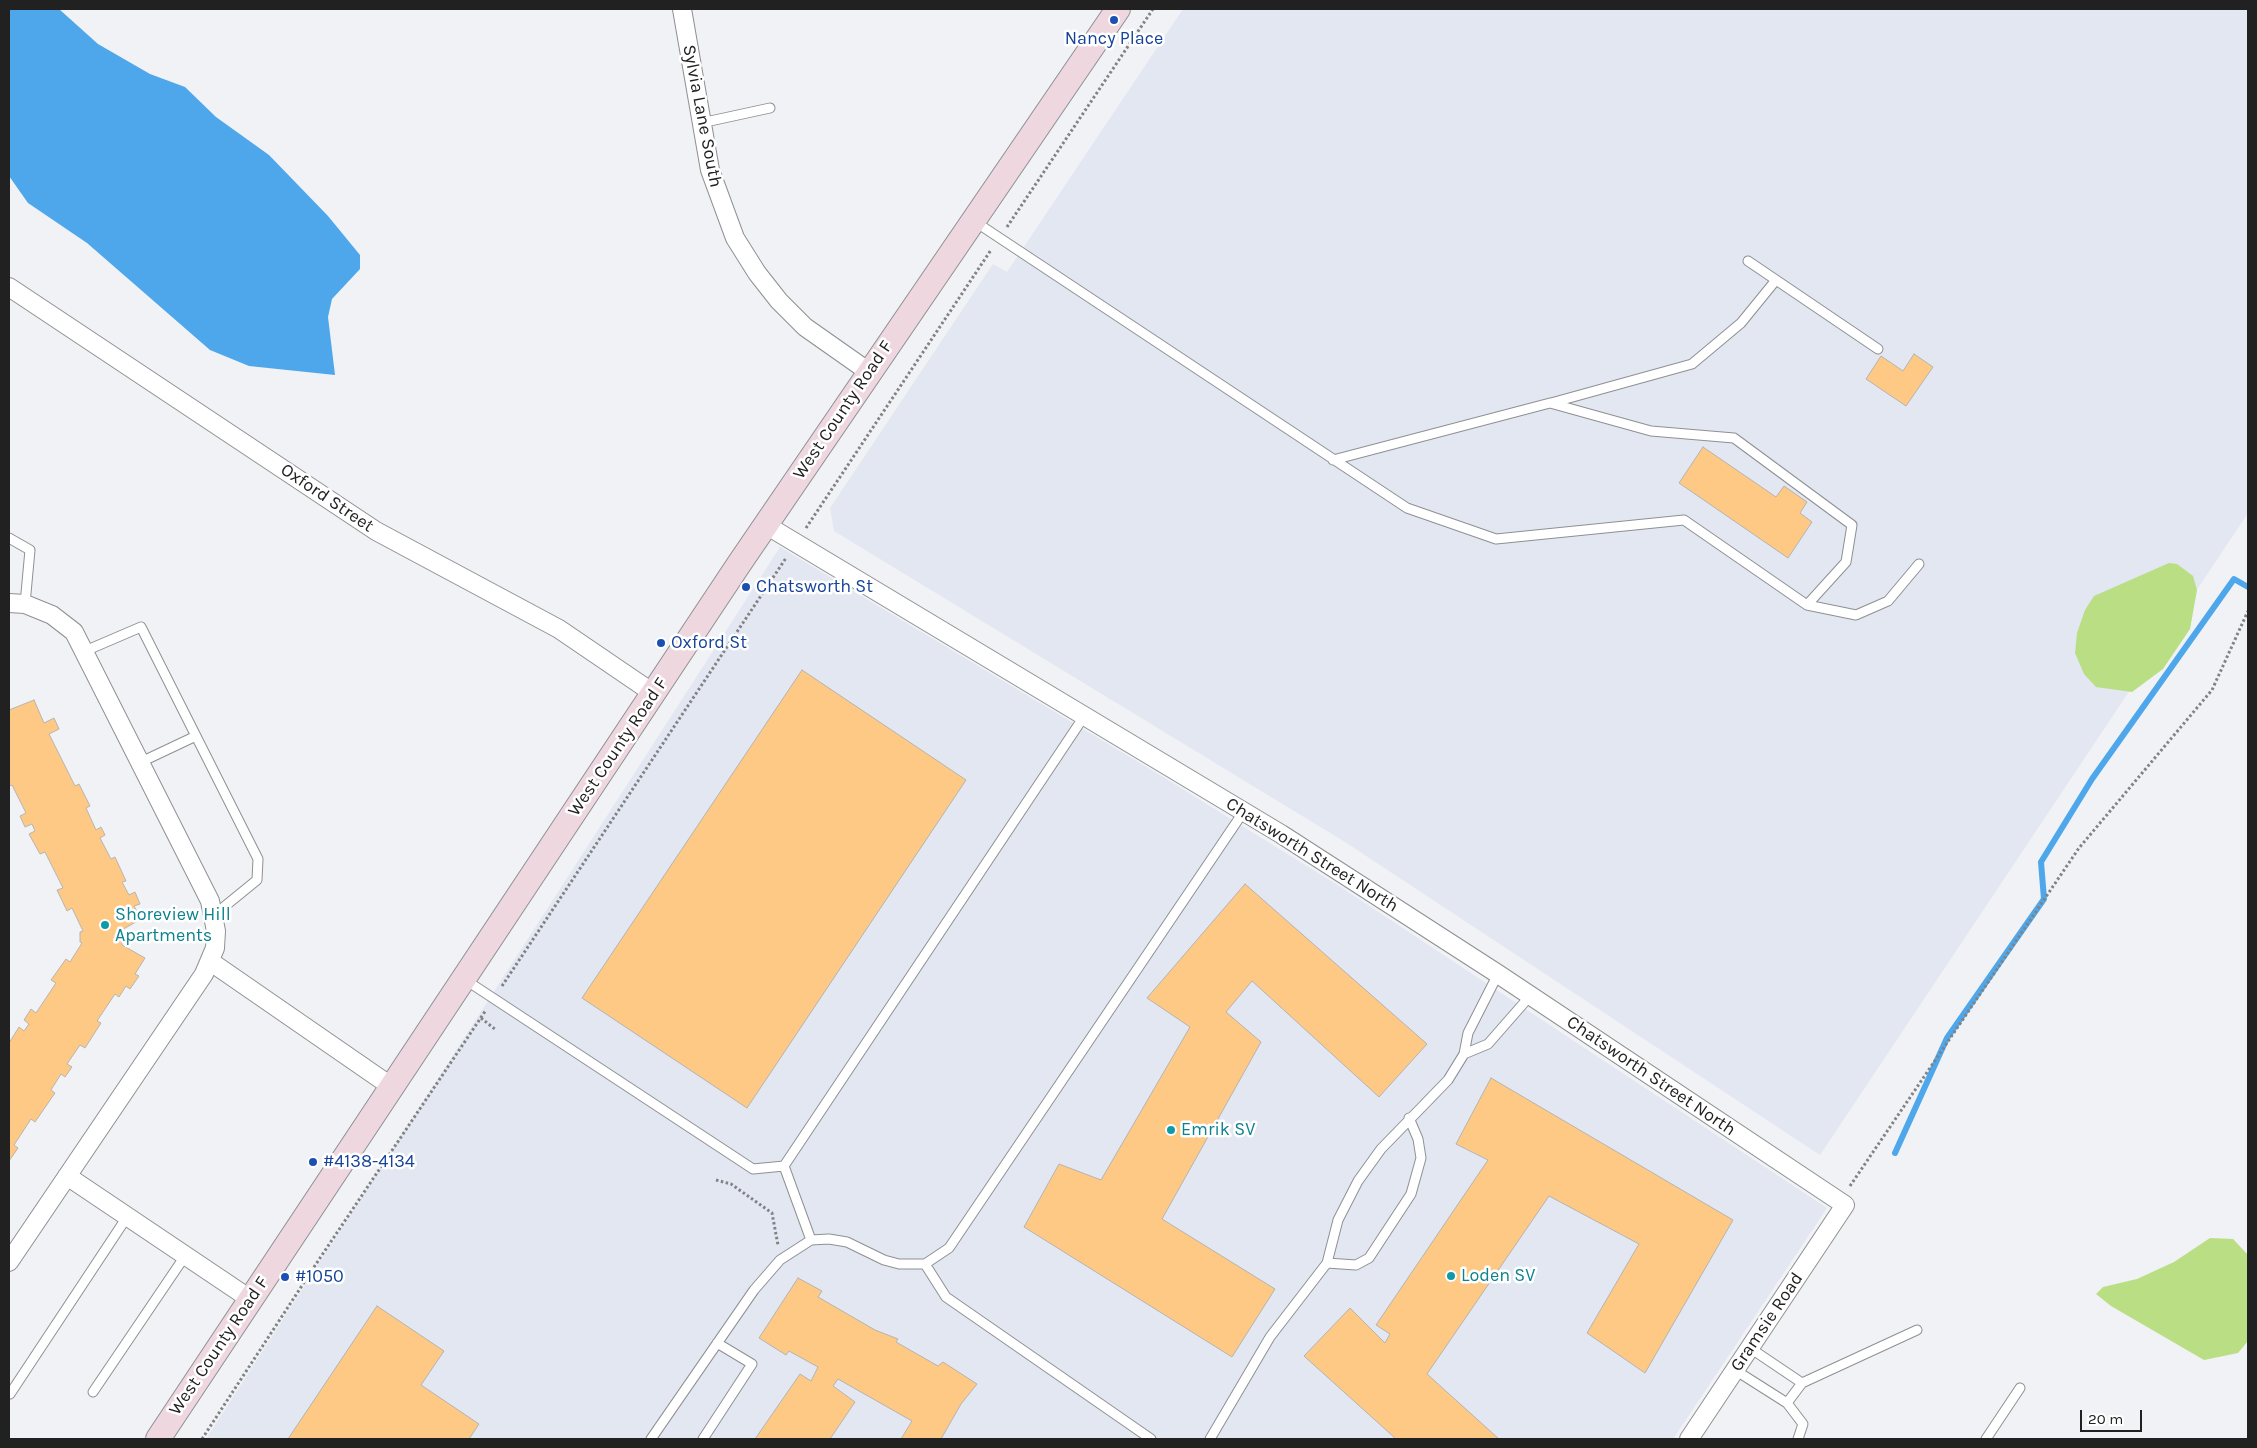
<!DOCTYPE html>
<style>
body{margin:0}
#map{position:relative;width:2257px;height:1448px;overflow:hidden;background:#f0f2f5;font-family:Karla,sans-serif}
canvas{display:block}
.frame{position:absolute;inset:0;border:10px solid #212122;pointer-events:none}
.scale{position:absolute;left:2080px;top:1410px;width:62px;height:22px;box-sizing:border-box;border:2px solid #212122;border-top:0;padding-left:6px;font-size:15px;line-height:18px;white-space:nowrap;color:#212122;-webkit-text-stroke:4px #fff;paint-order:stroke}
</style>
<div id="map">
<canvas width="2257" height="1448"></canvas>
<div class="frame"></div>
<div class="scale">20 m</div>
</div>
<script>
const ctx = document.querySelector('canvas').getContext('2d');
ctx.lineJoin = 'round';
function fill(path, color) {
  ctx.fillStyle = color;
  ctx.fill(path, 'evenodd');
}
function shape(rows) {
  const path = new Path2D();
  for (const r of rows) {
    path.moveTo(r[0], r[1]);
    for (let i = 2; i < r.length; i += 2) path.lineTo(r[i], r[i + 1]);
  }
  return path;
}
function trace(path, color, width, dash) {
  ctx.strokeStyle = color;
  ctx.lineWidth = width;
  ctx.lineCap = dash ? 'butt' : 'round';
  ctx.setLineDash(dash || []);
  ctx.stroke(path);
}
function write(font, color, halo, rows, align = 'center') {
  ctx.font = font + ' Karla,sans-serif';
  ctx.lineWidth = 5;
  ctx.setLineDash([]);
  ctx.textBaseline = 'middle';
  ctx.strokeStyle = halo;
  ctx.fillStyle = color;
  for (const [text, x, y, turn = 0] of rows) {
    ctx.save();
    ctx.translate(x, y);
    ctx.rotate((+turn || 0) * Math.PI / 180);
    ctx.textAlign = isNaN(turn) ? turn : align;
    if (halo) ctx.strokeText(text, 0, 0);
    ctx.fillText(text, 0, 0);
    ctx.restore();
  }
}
fill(shape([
 [1183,9,2248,9,2248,513,1820,1155,1345,842,834,531,830,508,993,264,1007,272],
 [780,547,1163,777,1339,886,1827,1208,1673,1439,206,1439]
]), '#e2e7f1');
fill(shape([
 [2169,563,2177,564,2193,576,2197,590,2190,629,2163,669,2132,692,2096,687,2084,674,2075,653,2077,633,2085,610,2094,596],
 [2210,1238,2233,1239,2248,1255,2248,1341,2238,1353,2204,1360,2111,1306,2096,1294,2103,1287,2137,1279,2174,1262]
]), '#b9de83');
fill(shape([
 [9,9,59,9,98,44,150,74,185,87,216,117,269,155,328,216,360,255,360,269,332,299,328,317,335,375,249,366,210,350,87,243,28,203,9,176]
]), '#4ea7ea');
trace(shape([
 [1895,1153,1947,1038,2044,899,2041,862,2092,779,2234,579,2248,587]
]), '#4ea7ea', 6);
const building = shape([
 [1914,354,1933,367,1906,406,1866,379,1881,356,1903,371,1914,354],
 [1703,447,1776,497,1784,486,1807,502,1800,513,1812,522,1788,558,1679,483,1703,447],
 [802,670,966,780,747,1108,582,998,802,670],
 [34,700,44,723,54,718,59,729,49,734,75,786,79,784,90,806,86,808,96,830,101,827,105,835,100,838,111,859,115,857,126,881,122,882,129,895,135,892,140,904,134,906,141,919,120,931,122,945,145,958,135,974,139,976,130,989,126,986,119,997,115,994,97,1021,101,1023,85,1048,80,1045,67,1064,72,1067,65,1077,61,1074,51,1090,55,1093,35,1122,31,1119,14,1145,18,1148,9,1161,9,1043,19,1027,24,1031,29,1024,24,1020,31,1009,36,1013,56,983,51,980,66,959,70,962,82,943,80,942,80,932,83,931,72,908,67,911,57,890,63,888,45,852,40,854,29,834,35,831,32,824,25,827,20,816,26,813,12,785,9,786,9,710,34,700],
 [1245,884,1427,1044,1379,1097,1252,981,1226,1012,1261,1042,1162,1219,1275,1289,1232,1357,1024,1227,1059,1164,1101,1180,1190,1027,1147,998,1245,884],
 [1491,1078,1733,1220,1645,1373,1587,1333,1639,1244,1549,1196,1427,1374,1499,1439,1396,1439,1304,1356,1350,1308,1385,1343,1390,1334,1376,1325,1488,1160,1456,1144,1491,1078],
 [798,1278,822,1291,818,1297,875,1330,898,1339,896,1342,938,1366,943,1362,977,1384,961,1404,941,1439,901,1439,912,1421,838,1379,833,1386,855,1402,830,1439,755,1439,800,1374,811,1381,818,1367,789,1351,786,1355,759,1338,798,1278],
 [377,1306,444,1351,421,1385,479,1424,469,1439,288,1439,377,1306]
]);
fill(building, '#fec885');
trace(building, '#b6b4b1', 1);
const lane = shape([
 [701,123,770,108],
 [974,221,1407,508,1496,539,1684,520,1807,605,1856,615,1888,601,1919,564],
 [1748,261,1878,349],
 [1551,403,1692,364,1741,323,1776,280],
 [1333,460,1550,403,1651,431,1734,438,1852,525,1846,562,1807,605],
 [9,538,30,550,25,604],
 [85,651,141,627,258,859,257,880,214,915],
 [1085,715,784,1166,811,1240,829,1239,847,1242,884,1260,899,1264,925,1264,946,1297,1151,1439],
 [141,762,196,736],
 [464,979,753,1169,784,1166],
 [1464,1054,1488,1044,1530,996],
 [1327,1263,1356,1265,1369,1258,1411,1194,1421,1158,1418,1139,1409,1118],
 [925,1264,949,1248,1244,811],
 [1750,1348,1802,1383,1917,1330],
 [1735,1370,1787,1403,1803,1424,1798,1439],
 [93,1392,185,1256],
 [10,1394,127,1217],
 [1787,1403,1802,1383],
 [651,1439,754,1290,780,1260,811,1240],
 [703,1439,752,1364,717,1343],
 [1210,1439,1270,1337,1327,1263,1338,1220,1358,1181,1381,1149,1448,1080,1464,1054,1468,1033,1498,974],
 [1986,1439,2020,1388]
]);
const street = shape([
 [682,9,710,170,735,238,757,273,779,301,805,327,869,372],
 [9,287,376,531,559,629,653,693],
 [766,525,1281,834,1498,974,1845,1205,1689,1439],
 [9,603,25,604,52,615,74,632,210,901,216,931,215,948,204,974,9,1262],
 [211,962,392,1087],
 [67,1176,250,1299]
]);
const secondary = shape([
 [158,1439,739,564,1118,9]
]);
trace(lane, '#8e9092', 11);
trace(street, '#8e9092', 20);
trace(secondary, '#8e9092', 26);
trace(shape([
 [1007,227,1153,9],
 [806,528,991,250],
 [502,986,786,558],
 [481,1018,496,1030],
 [716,1180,731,1184,772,1213,778,1245],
 [1850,1186,2079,848,2212,690,2248,611],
 [202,1439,320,1258,486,1010]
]), '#818284', 3, [2.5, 2.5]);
trace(lane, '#fff', 9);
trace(street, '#fff', 18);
trace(secondary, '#eed7df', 24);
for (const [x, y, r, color] of [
 [1114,20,5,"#1a4fb4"],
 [746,587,5,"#1a4fb4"],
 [661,643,5,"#1a4fb4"],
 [105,925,5,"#0f9aa8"],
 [1171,1130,5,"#0f9aa8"],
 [313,1162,5,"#1a4fb4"],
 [1451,1276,5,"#0f9aa8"],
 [285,1277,5,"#1a4fb4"]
]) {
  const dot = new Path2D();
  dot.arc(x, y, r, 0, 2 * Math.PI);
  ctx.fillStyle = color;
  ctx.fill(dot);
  trace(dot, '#fff', 2);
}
write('18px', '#164399', '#fff', [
 ["Nancy Place",1114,39,"center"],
 ["Chatsworth St",756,587],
 ["Oxford St",671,643],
 ["#4138-4134",323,1162],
 ["#1050",295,1277]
], 'left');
write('18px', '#212122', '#fff', [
 ["Sylvia Lane South",702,116,79],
 ["West County Road F",843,410,-56],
 ["Oxford Street",327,498,34],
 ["West County Road F",618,747,-56],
 ["Chatsworth Street North",1312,855,32],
 ["Chatsworth Street North",1651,1076,34],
 ["Gramsie Road",1767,1322,-56],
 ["West County Road F",219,1346,-56]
]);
write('18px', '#0d838f', '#fff', [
 ["Shoreview Hill",115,915],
 ["Apartments",115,936],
 ["Emrik SV",1181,1130],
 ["Loden SV",1461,1276]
], 'left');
</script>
